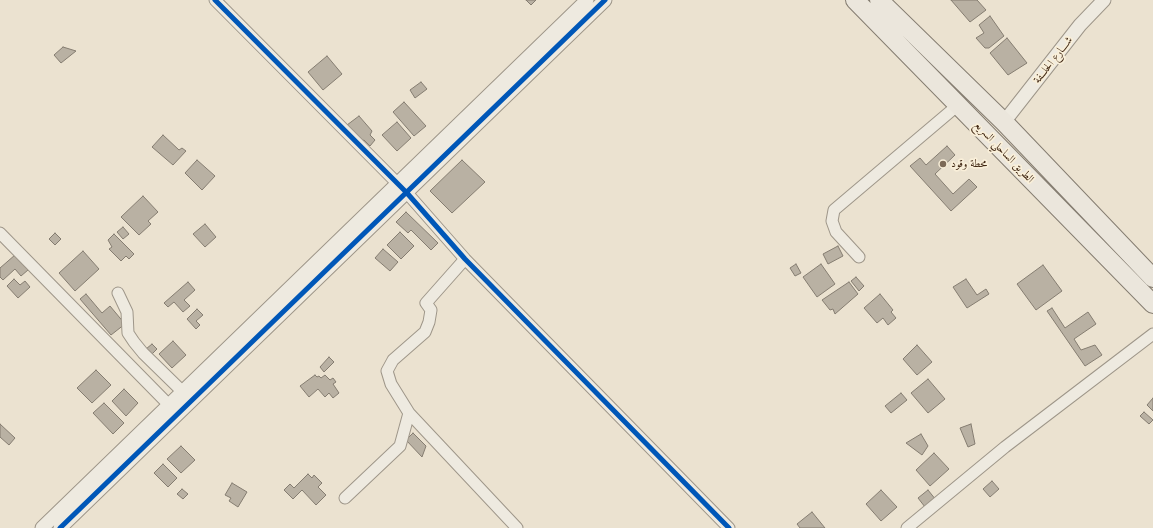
<!DOCTYPE html>
<meta charset="utf-8">
<style>
body{margin:0}
canvas{display:block;background:#ebe2d0}
</style>
<canvas width="1153" height="528"></canvas>
<script>
const ctx = document.querySelector('canvas').getContext('2d');
ctx.lineJoin = 'round';
function fill(path, color) {
  ctx.fillStyle = color;
  ctx.fill(path, 'evenodd');
}
function shape(rows) {
  const path = new Path2D();
  for (const r of rows) {
    path.moveTo(r[0], r[1]);
    for (let i = 2; i < r.length; i += 2) path.lineTo(r[i], r[i + 1]);
  }
  return path;
}
function trace(path, color, width, dash) {
  ctx.strokeStyle = color;
  ctx.lineWidth = width;
  ctx.lineCap = dash ? 'butt' : 'round';
  ctx.setLineDash(dash || []);
  ctx.stroke(path);
}
function write(font, color, halo, rows, align = 'center') {
  ctx.font = font + ' "Libre Caslon Text",Amiri,serif';
  ctx.lineWidth = 3.5;
  ctx.setLineDash([]);
  ctx.textBaseline = 'middle';
  ctx.strokeStyle = halo;
  ctx.fillStyle = color;
  for (const [text, x, y, turn = 0] of rows) {
    ctx.save();
    ctx.translate(x, y);
    ctx.rotate((+turn || 0) * Math.PI / 180);
    ctx.textAlign = isNaN(turn) ? turn : align;
    if (halo) ctx.strokeText(text, 0, 0);
    ctx.fillText(text, 0, 0);
    ctx.restore();
  }
}
const building = shape([
 [526,0,536,0,531,5,526,0],
 [951,0,977,0,986,10,970,22,951,0],
 [990,16,1004,36,989,48,985,48,976,38,984,33,979,25,990,16],
 [1007,38,1027,63,1008,75,990,53,1007,38],
 [63,47,76,51,61,63,54,55,63,47],
 [327,56,342,74,323,90,308,72,327,56],
 [421,82,427,89,415,98,410,90,421,82],
 [404,102,426,126,414,136,393,112,404,102],
 [359,116,372,131,370,135,375,140,370,146,364,140,362,141,347,125,359,116],
 [397,122,411,138,397,151,382,135,397,122],
 [163,135,179,150,182,148,186,151,173,165,152,147,163,135],
 [947,146,955,155,935,174,953,194,969,179,977,187,951,211,910,166,920,158,926,165,947,146],
 [197,160,215,176,202,190,185,173,197,160],
 [462,160,485,182,452,213,430,191,462,160],
 [143,196,158,212,148,221,151,224,139,235,121,217,143,196],
 [406,212,438,243,431,250,411,230,408,233,396,222,406,212],
 [205,224,216,237,205,247,193,234,205,224],
 [123,227,129,234,123,239,117,232,123,227],
 [400,232,414,246,401,259,387,245,400,232],
 [55,233,61,239,55,245,49,239,55,233],
 [114,234,134,254,129,259,126,256,121,261,109,249,112,247,108,240,114,234],
 [838,246,843,256,828,264,823,254,838,246],
 [383,249,398,262,390,271,375,258,383,249],
 [83,251,99,269,75,291,59,273,83,251],
 [15,255,28,270,21,276,15,269,3,280,0,277,0,268,15,255],
 [796,264,801,273,795,276,790,268,796,264],
 [821,264,835,284,817,297,803,277,821,264],
 [1043,265,1062,291,1036,310,1017,284,1043,265],
 [856,277,864,286,859,291,851,281,856,277],
 [14,279,20,285,25,281,30,287,18,298,7,286,14,279],
 [966,279,977,295,986,289,989,294,967,308,953,287,966,279],
 [188,282,195,290,184,300,190,306,183,312,174,302,168,307,164,303,188,282],
 [849,282,858,294,835,314,833,309,830,310,822,300,849,282],
 [86,294,102,313,110,306,125,324,111,335,80,299,86,294],
 [880,294,893,310,891,312,896,318,888,325,883,318,877,323,864,308,880,294],
 [1052,308,1065,328,1088,312,1096,324,1074,339,1081,350,1095,345,1102,355,1085,366,1047,311,1052,308],
 [197,309,203,315,196,321,200,325,196,329,187,319,197,309],
 [173,341,186,355,172,368,159,354,173,341],
 [152,344,157,349,151,355,146,349,152,344],
 [917,345,932,362,917,375,903,359,917,345],
 [329,357,334,362,324,372,320,367,329,357],
 [96,370,111,385,92,403,77,388,96,370],
 [315,375,317,377,319,376,321,378,325,375,330,380,333,378,336,382,333,384,339,393,333,398,329,393,325,397,318,389,309,397,300,386,315,375],
 [928,379,945,399,928,413,911,393,928,379],
 [124,389,138,403,126,416,112,401,124,389],
 [901,393,907,400,891,413,885,406,901,393],
 [1153,398,1153,411,1147,405,1153,398],
 [104,403,124,423,113,434,93,413,104,403],
 [1144,412,1153,420,1149,424,1140,416,1144,412],
 [0,424,15,438,9,445,0,437,0,424],
 [971,424,975,444,968,447,960,428,971,424],
 [413,433,426,446,422,457,406,440,413,433],
 [921,434,928,446,922,455,906,443,921,434],
 [181,446,195,460,181,473,167,459,181,446],
 [934,453,949,469,930,486,916,470,934,453],
 [163,464,177,478,168,487,154,473,163,464],
 [308,474,312,478,314,475,322,483,318,487,326,495,316,505,302,490,293,499,284,490,290,484,294,488,308,474],
 [992,481,999,489,990,497,983,489,992,481],
 [232,483,247,492,238,507,229,501,231,498,225,495,232,483],
 [182,489,188,494,183,499,177,494,182,489],
 [881,490,897,507,881,521,866,504,881,490],
 [928,490,936,500,925,507,918,498,928,490],
 [812,512,825,528,800,528,797,524,812,512]
]);
fill(building, '#b9b1a3');
trace(building, '#857d71', 1);
const minor = shape([
 [215,0,407,193,465,259,729,528],
 [0,233,169,405],
 [859,257,836,232,832,221,834,210,958,105],
 [465,259,426,303,431,310,429,322,425,332,393,360,387,371,391,384,409,413,517,528],
 [118,293,127,312,128,333,134,342,143,353,188,397],
 [345,498,400,446,409,413],
 [907,528,1005,447,1153,334]
]);
const tertiary = shape([
 [1004,122,1080,25,1104,0],
 [42,528,587,0],
 [60,528,605,0]
]);
const trunk = shape([
 [855,0,1153,304],
 [879,0,1004,122,1153,278]
]);
trace(minor, '#9e9689', 13);
trace(tertiary, '#9e9689', 15);
trace(trunk, '#857d71', 20);
trace(minor, '#eeeae0', 11);
trace(tertiary, '#eeeae0', 13);
trace(trunk, '#ebe6dc', 18);
trace(shape([
 [215,0,407,193,465,259,729,528],
 [60,528,605,0]
]), '#0057b8', 5);
for (const [x, y, r, color] of [
 [943,164,4,"#7c6956"]
]) {
  const dot = new Path2D();
  dot.arc(x, y, r, 0, 2 * Math.PI);
  ctx.fillStyle = color;
  ctx.fill(dot);
  trace(dot, '#f9efd9', 1.5);
}
write('11px', '#412814', '#f9efd9', [
 ["شــــارع الحلـــفة",1053,60,-52],
 ["الطريق الساحلي السريع",1004,152,46]
]);
write('11px', '#412814', '#f9efd9', [
 ["محطة وقود",951,164]
], 'left');
</script>
